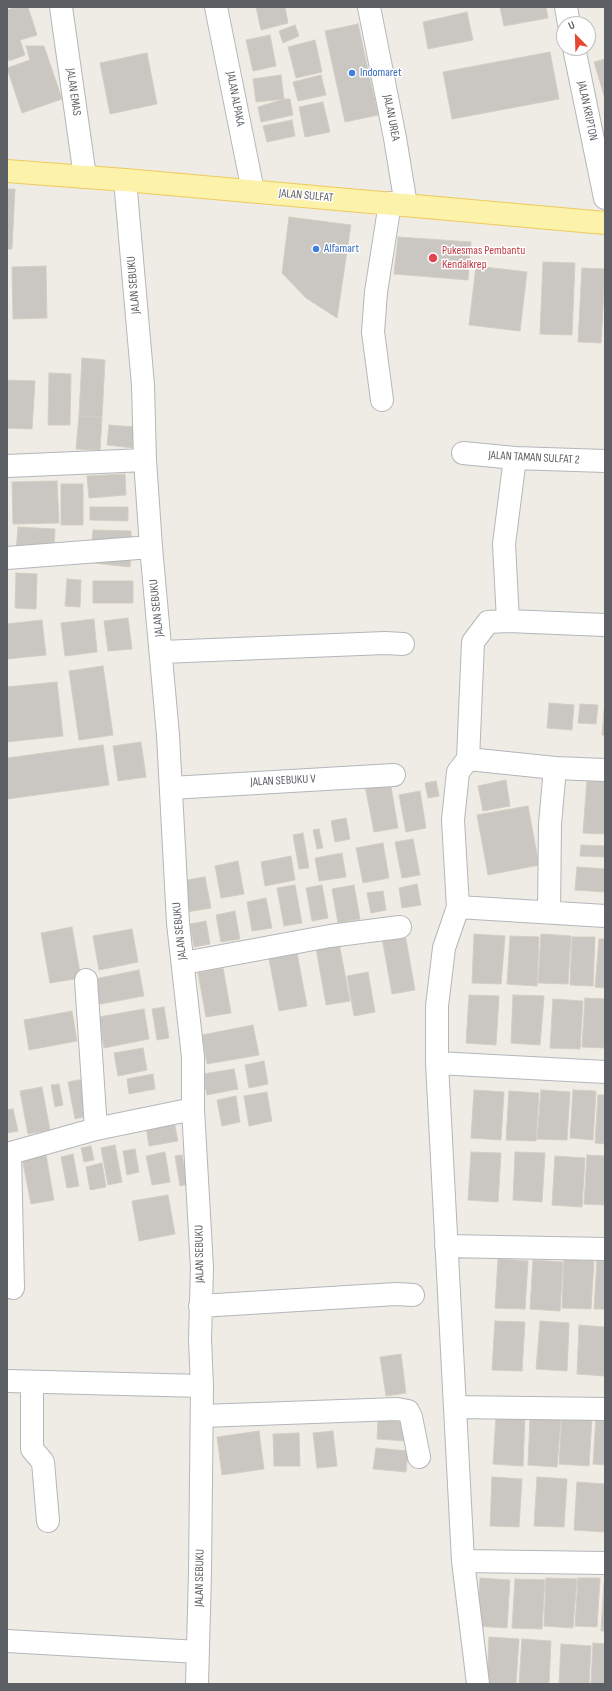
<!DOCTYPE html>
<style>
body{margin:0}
#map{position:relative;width:612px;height:1691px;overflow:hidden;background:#eeece4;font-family:"Sofia Sans Condensed",sans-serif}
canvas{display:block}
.frame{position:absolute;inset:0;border:8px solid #5c5f64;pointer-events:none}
.north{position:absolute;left:556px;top:16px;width:40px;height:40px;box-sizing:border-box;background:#fff;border:1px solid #bebfc1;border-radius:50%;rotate:337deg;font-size:11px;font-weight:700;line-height:16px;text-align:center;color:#5c5f64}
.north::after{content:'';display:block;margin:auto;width:14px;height:18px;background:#e54733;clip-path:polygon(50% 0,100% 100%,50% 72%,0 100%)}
</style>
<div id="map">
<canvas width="612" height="1691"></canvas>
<div class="frame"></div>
<div class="north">U</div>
</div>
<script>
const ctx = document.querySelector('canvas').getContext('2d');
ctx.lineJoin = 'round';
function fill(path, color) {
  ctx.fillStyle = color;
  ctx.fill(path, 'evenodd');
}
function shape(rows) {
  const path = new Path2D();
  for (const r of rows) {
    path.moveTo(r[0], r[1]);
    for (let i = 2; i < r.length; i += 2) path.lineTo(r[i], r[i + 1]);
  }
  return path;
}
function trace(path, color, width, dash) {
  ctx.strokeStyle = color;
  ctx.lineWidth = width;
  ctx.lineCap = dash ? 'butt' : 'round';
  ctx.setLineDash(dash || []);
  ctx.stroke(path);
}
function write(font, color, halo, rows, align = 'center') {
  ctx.font = font + ' "Sofia Sans Condensed",sans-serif';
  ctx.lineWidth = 3;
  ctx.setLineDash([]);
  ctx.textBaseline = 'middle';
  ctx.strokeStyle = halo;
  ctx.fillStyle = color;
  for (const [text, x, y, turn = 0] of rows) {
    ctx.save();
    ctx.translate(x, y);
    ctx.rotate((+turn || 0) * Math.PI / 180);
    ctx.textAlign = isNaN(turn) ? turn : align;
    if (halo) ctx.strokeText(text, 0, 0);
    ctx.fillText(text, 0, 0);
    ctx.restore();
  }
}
const building = shape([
 [17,7,28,7,37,35,20,40,25,55,9,61,7,56,7,10,17,7],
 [256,7,285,7,288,23,261,30,256,7],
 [500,7,546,7,548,18,504,26,500,7],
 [467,12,473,40,428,49,423,22,467,12],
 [358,24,378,115,345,122,325,31,358,24],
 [295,25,299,36,283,43,279,31,295,25],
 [270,35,276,66,253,71,246,40,270,35],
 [315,40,322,72,296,78,288,47,315,40],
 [26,46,44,46,62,99,22,113,7,68,30,60,26,46],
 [550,52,559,99,452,119,443,72,550,52],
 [147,53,157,104,110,114,100,63,147,53],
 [605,59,605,99,594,62,605,59],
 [281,75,284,99,256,102,253,79,281,75],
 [321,75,326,95,298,101,293,82,321,75],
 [284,99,290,99,293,115,261,122,258,107,284,99],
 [323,102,330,132,305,137,299,107,323,102],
 [292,120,295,136,267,142,263,126,292,120],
 [7,189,15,189,12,249,7,249,7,189],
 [289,217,351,225,337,318,306,298,282,273,289,217],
 [398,237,471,242,468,280,394,274,398,237],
 [543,262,575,263,572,335,540,334,543,262],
 [46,266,47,318,13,319,12,267,46,266],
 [476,266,527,272,520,331,469,325,476,266],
 [582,268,605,269,601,343,578,342,582,268],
 [82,358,105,360,102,417,79,416,82,358],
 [49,373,71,374,70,425,48,425,49,373],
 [7,380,35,381,32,429,7,428,7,380],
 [79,416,102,417,100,450,76,449,79,416],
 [109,425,135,427,133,448,107,445,109,425],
 [125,474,126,495,89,498,87,476,125,474],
 [57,481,59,523,13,524,12,482,57,481],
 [61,484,83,484,83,525,61,525,61,484],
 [90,507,128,507,128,521,90,520,90,507],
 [18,527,55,529,54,553,16,551,18,527],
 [93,530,131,531,131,545,92,544,93,530],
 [94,553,131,557,130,567,93,563,94,553],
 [16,573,37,574,36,609,15,608,16,573],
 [67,579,81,580,80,607,65,606,67,579],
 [93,581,133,581,133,603,93,603,93,581],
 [128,618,132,649,108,651,104,621,128,618],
 [94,619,97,652,65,656,61,623,94,619],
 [42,620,46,655,7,659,7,624,42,620],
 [103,666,113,735,79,740,69,671,103,666],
 [57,682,63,736,7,742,7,687,57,682],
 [605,699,605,735,602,735,605,699],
 [549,703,574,705,572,730,547,728,549,703],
 [580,704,598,705,596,724,578,723,580,704],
 [141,742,146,777,118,781,113,746,141,742],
 [103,745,109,785,7,799,7,758,103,745],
 [587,779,605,781,605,834,583,833,587,779],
 [506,780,510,806,483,811,478,786,506,780],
 [390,781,398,828,374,832,365,786,390,781],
 [436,781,439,796,428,798,425,783,436,781],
 [420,791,426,828,406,832,399,795,420,791],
 [528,806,539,865,488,875,477,815,528,806],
 [346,818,350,839,335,842,331,821,346,818],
 [319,829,323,848,317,849,313,830,319,829],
 [303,833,309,868,299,869,293,835,303,833],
 [413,839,420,875,402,878,395,842,413,839],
 [383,843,389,878,363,883,356,848,383,843],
 [581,845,605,846,605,857,580,856,581,845],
 [342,853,346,877,319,881,315,858,342,853],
 [291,856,295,880,265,886,261,862,291,856],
 [238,861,244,894,221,898,215,866,238,861],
 [577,867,605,869,605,892,575,890,577,867],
 [205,877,211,908,187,912,181,881,205,877],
 [417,884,421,905,402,908,399,888,417,884],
 [295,885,302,923,284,926,277,888,295,885],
 [322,885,328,918,312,921,306,888,322,885],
 [354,885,360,919,338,923,332,889,354,885],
 [383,891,386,910,371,913,367,893,383,891],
 [266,898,272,928,252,931,247,902,266,898],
 [235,911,240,939,221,942,216,915,235,911],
 [206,921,210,944,194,947,190,924,206,921],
 [72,927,81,978,50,983,41,933,72,927],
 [132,929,138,962,99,970,93,936,132,929],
 [405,934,415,990,392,994,382,938,405,934],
 [474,934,505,936,501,984,472,983,474,934],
 [541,934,571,936,568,984,538,983,541,934],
 [510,936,539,937,537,986,507,984,510,936],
 [572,937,595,937,593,986,570,985,572,937],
 [599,939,605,939,605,988,595,987,599,939],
 [339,943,350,1001,326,1005,316,948,339,943],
 [297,953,307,1006,279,1011,269,959,297,953],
 [223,968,231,1013,206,1017,198,973,223,968],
 [139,970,144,996,95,1005,90,980,139,970],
 [368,972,375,1012,354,1016,347,976,368,972],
 [469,995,499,996,496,1045,466,1043,469,995],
 [513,995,544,996,540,1045,511,1043,513,995],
 [585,998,605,999,605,1048,582,1047,585,998],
 [553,999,583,1001,580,1049,550,1048,553,999],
 [164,1007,169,1038,157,1040,152,1009,164,1007],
 [144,1009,149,1039,104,1048,99,1017,144,1009],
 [72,1011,77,1041,29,1050,24,1020,72,1011],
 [253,1025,259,1055,207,1064,202,1035,253,1025],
 [143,1048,147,1070,118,1076,114,1053,143,1048],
 [264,1061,268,1084,249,1088,245,1065,264,1061],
 [234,1069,238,1089,207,1095,203,1074,234,1069],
 [153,1074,155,1089,129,1094,127,1079,153,1074],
 [84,1079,90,1115,75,1119,68,1082,84,1079],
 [59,1084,63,1105,55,1107,51,1085,59,1084],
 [42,1087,50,1130,28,1134,20,1091,42,1087],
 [474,1090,504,1092,501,1140,471,1138,474,1090],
 [541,1090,570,1092,567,1140,537,1139,541,1090],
 [573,1090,596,1091,593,1140,570,1138,573,1090],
 [509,1091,539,1093,536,1141,506,1140,509,1091],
 [267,1092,272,1121,249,1126,244,1096,267,1092],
 [598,1095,605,1095,605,1144,595,1143,598,1095],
 [236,1096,240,1122,222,1126,217,1100,236,1096],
 [13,1109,18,1131,7,1133,7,1110,13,1109],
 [173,1116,178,1141,149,1146,145,1121,173,1116],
 [115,1145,122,1182,108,1185,101,1148,115,1145],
 [91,1146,94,1160,84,1162,81,1148,91,1146],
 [45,1149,54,1200,31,1204,21,1153,45,1149],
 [135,1149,139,1172,127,1175,123,1151,135,1149],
 [165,1152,170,1182,152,1185,146,1156,165,1152],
 [471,1152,501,1153,498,1202,468,1200,471,1152],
 [515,1152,545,1153,542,1202,513,1200,515,1152],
 [73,1154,79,1186,67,1188,61,1157,73,1154],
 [182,1155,188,1184,180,1186,175,1156,182,1155],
 [587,1155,605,1156,605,1205,584,1204,587,1155],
 [555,1156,585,1158,582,1207,552,1205,555,1156],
 [102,1163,106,1187,90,1190,86,1167,102,1163],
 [168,1195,175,1234,139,1241,132,1201,168,1195],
 [498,1259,528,1261,525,1309,495,1308,498,1259],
 [564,1259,594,1261,591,1309,562,1308,564,1259],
 [533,1260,563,1262,560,1311,530,1309,533,1260],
 [597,1260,605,1260,605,1309,594,1309,597,1260],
 [495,1321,525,1322,522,1371,492,1370,495,1321],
 [540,1321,569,1323,567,1371,536,1369,540,1321],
 [579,1325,605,1327,605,1376,577,1374,579,1325],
 [401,1354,406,1393,386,1396,380,1357,401,1354],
 [562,1415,592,1417,589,1466,559,1464,562,1415],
 [496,1416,525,1417,523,1466,493,1464,496,1416],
 [596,1416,605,1416,605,1465,593,1464,596,1416],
 [530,1417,561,1418,557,1467,528,1465,530,1417],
 [378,1420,408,1422,407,1441,377,1439,378,1420],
 [259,1431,264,1469,222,1475,217,1437,259,1431],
 [333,1431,337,1466,317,1468,313,1433,333,1431],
 [299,1433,300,1466,274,1466,273,1434,299,1433],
 [376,1448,408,1451,406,1472,373,1469,376,1448],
 [492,1477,522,1479,519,1527,490,1526,492,1477],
 [537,1477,567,1479,564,1527,534,1526,537,1477],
 [577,1482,605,1484,604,1532,574,1530,577,1482],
 [480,1578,510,1580,507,1628,477,1626,480,1578],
 [546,1578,577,1579,573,1628,544,1626,546,1578],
 [578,1578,600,1578,597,1627,575,1626,578,1578],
 [515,1579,545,1580,542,1629,512,1628,515,1579],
 [604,1583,605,1583,605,1631,601,1631,604,1583],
 [489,1637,519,1639,516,1684,487,1684,489,1637],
 [522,1639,551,1641,549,1684,519,1684,522,1639],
 [593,1643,605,1644,605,1684,591,1684,593,1643],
 [561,1644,591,1646,589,1684,559,1684,561,1644]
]);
fill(building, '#cac6c1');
trace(building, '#d3cec2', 1);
const minor = shape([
 [61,7,85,177],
 [216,7,253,191],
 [369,7,395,138,406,205],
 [566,7,569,24],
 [574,48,605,198],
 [125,180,143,385,145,460,151,547,168,735,178,923,193,1057,193,1109,202,1268,200,1339,202,1386,200,1573,197,1684],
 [382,400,373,332,376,292,390,203],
 [463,453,515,458,605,461],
 [515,458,504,544,508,621,605,625],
 [7,466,145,460],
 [7,558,151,547],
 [162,652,385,643,403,644],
 [468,759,473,642,488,622,508,621],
 [171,788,394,775],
 [458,907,453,820,458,772,468,759,555,768,605,770],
 [549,912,550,824,555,768],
 [184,963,330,936,400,927],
 [86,980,96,1129],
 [437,1063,605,1072],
 [7,1154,96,1129,193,1109],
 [10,1154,13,1288],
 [446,1246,605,1249],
 [200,1306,396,1294,413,1295],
 [7,1381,202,1386],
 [32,1383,32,1449,43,1462,48,1521],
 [455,1407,605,1409],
 [202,1416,397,1409,408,1411,411,1417,419,1457],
 [463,1561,605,1563],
 [7,1641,198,1652],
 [478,1684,463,1561,437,1063,437,1006,444,948,458,907,605,916]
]);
const major = shape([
 [7,171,125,180,605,223]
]);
trace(minor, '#b4b6bb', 24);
trace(major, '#eeca5d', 24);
trace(minor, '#fff', 22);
trace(major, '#fdf2aa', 22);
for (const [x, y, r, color] of [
 [352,73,4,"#3f7fe0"],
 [316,249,4,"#3f7fe0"],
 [433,258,5,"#e0444e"]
]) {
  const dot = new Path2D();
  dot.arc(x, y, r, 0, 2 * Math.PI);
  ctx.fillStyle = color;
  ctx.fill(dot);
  trace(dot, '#fff', 1.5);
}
write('12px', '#366cbe', '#fff', [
 ["Indomaret",360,73],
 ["Alfamart",324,249]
], 'left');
write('12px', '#5c5f64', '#fff', [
 ["JALAN EMAS",73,92,82],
 ["JALAN ALPAKA",235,99,79],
 ["JALAN KRIPTON",587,111,78],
 ["JALAN UREA",391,118,79],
 ["JALAN SULFAT",306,196,5],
 ["JALAN SEBUKU",134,285,-95],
 ["JALAN TAMAN SULFAT 2",534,458,3],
 ["JALAN SEBUKU",157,608,-96],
 ["JALAN SEBUKU V",283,781,-3],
 ["JALAN SEBUKU",180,931,-96],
 ["JALAN SEBUKU",200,1254,-91],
 ["JALAN SEBUKU",200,1578,-89]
]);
write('12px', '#be3a42', '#fff', [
 ["Pukesmas Pembantu",442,251],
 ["Kendalkrep",442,265]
], 'left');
</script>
